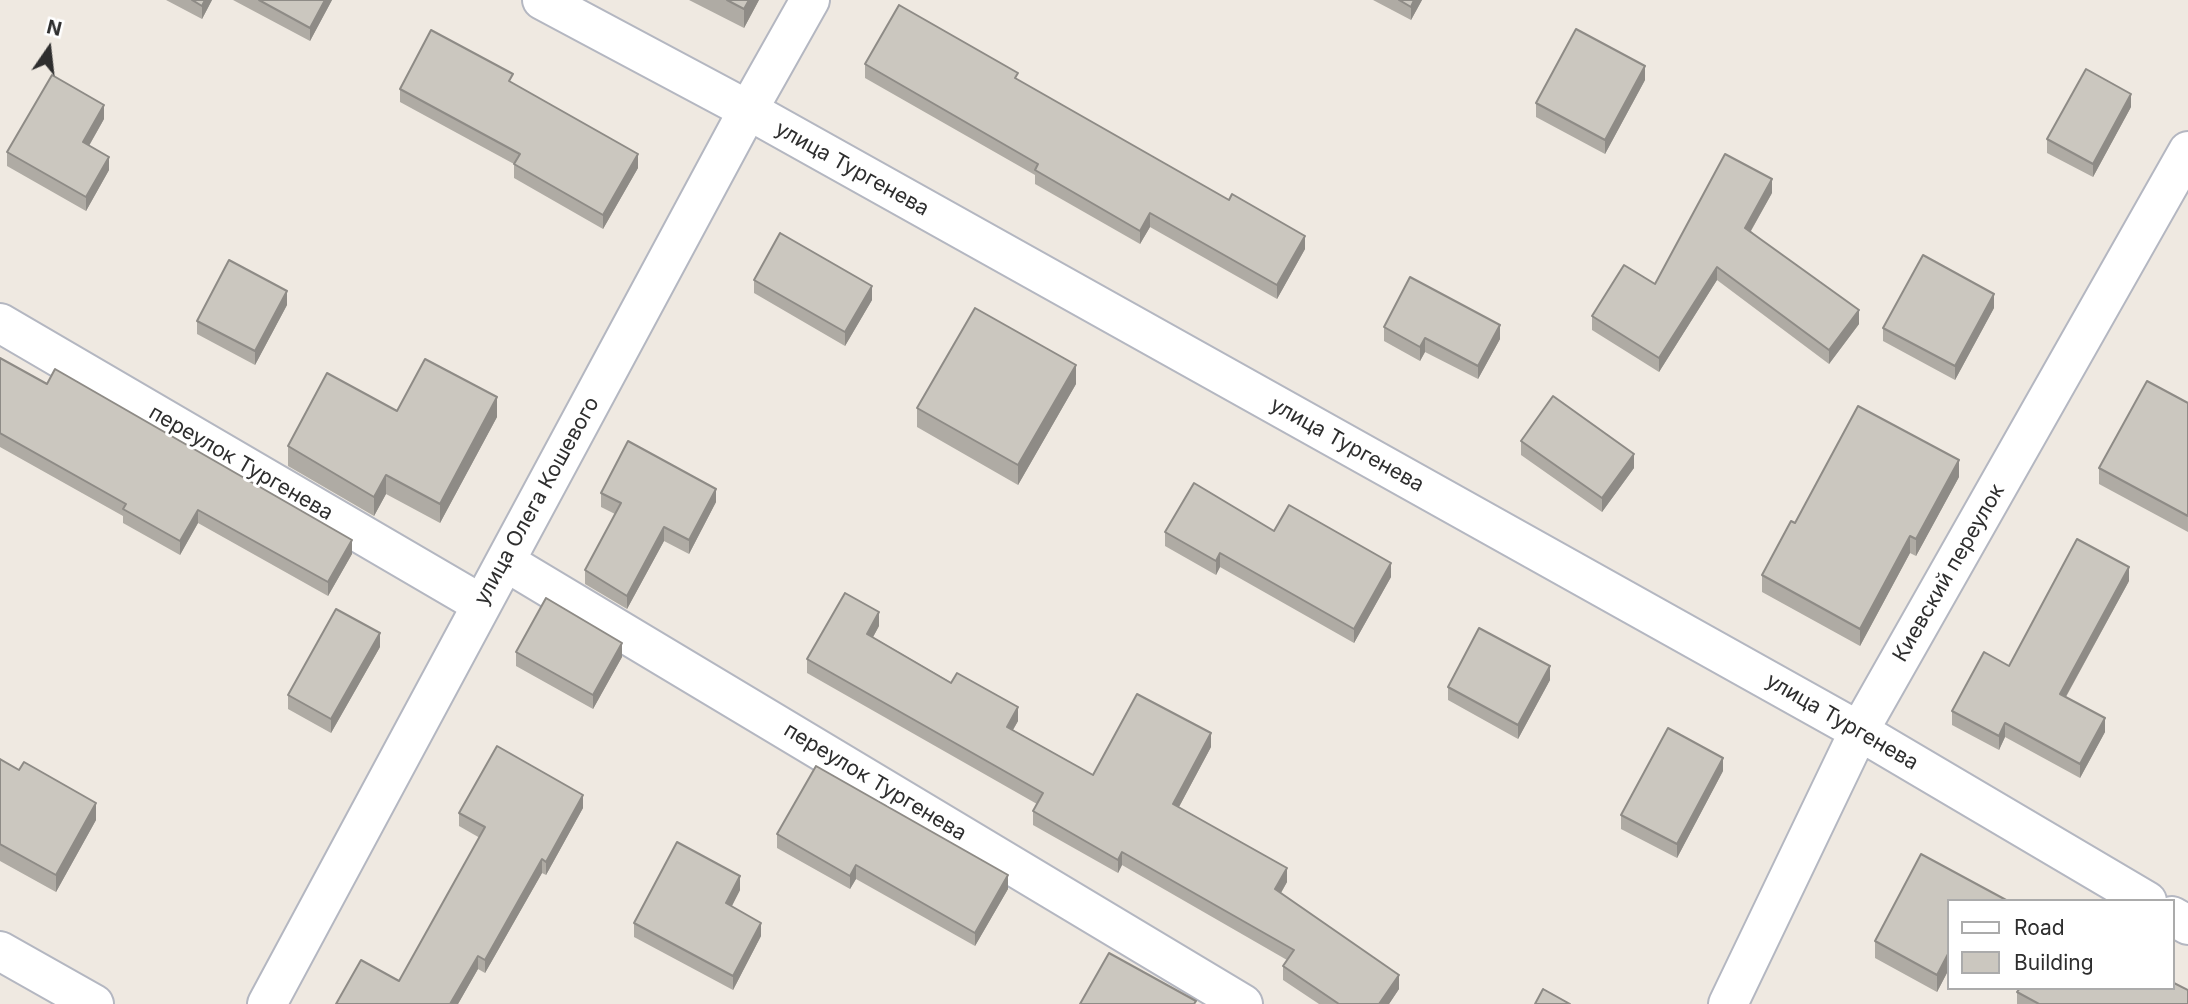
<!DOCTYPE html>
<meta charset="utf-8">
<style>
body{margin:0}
#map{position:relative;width:2188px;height:1004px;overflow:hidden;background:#efe9e1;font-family:Inter,sans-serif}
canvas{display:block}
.legend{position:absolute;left:1947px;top:899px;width:228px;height:91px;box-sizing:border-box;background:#fff;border:2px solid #ababab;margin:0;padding:9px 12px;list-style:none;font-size:21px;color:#2e2e2e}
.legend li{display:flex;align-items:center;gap:14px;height:35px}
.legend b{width:35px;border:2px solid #ababab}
.north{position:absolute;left:14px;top:14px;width:70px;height:70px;-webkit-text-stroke:5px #fff;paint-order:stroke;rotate:14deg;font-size:19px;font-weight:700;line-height:28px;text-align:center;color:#2e2e2e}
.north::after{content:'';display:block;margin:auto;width:24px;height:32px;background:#2e2e2e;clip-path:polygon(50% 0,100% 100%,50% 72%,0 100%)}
</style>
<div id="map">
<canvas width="2188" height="1004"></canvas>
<ul class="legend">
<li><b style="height:9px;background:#fff"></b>Road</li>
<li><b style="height:19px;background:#cbc7bf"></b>Building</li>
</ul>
<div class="north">N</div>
</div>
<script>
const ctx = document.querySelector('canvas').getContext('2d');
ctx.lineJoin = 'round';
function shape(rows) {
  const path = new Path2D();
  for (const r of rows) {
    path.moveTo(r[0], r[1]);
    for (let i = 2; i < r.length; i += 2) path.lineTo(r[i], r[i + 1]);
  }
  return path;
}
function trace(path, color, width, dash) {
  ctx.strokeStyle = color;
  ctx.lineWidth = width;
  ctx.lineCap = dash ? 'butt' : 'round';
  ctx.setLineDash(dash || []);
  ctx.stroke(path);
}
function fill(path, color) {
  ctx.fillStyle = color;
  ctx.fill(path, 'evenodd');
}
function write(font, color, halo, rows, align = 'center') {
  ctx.font = font + ' Inter,sans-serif';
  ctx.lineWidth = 6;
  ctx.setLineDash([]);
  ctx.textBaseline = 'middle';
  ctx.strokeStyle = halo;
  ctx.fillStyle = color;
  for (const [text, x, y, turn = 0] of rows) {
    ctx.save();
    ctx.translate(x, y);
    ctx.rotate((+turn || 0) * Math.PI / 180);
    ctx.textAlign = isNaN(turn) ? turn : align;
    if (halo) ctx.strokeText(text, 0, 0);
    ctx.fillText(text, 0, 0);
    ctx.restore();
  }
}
const minor = shape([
 [542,0,748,110,1859,731,2147,901],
 [0,323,481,604],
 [506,562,1243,1004],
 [2172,916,2188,925],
 [1728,1004,1859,731,2188,151]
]);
const tertiary = shape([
 [0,951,94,1004],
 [267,1004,748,110,810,0]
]);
trace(minor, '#b4b7c1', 42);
trace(tertiary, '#b4b7c1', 42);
trace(minor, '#fff', 38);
trace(tertiary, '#fff', 38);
fill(shape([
 [166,0,212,0,202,19],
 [233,0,332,0,310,41],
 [689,0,759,0,744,28],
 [1373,0,1422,0,1411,20],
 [865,64,1018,80,1305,249,1277,299,1150,227,1140,244,1035,184,1035,175,865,78],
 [1645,80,1605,154,1536,117,1536,103],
 [513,83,638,168,603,229,514,178,514,164,400,102,400,89],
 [2131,107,2093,177,2047,153,2047,139],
 [104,119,89,146,109,170,86,211,7,166,7,152],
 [1772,193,1751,231,1859,324,1829,364,1717,280,1659,372,1592,330,1592,316,1655,284],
 [754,280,872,300,845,346,754,293],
 [287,305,255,365,197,334,197,321],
 [1994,308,1955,380,1883,341,1883,328],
 [1384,327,1500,339,1478,379,1425,352,1420,361,1384,341],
 [0,358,352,554,328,596,198,523,180,555,123,523,123,516,0,447],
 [1076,384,1018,485,917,427,917,408],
 [2188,403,2188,532,2099,484,2099,468],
 [397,411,497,417,440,523,386,494,374,516,288,466,288,446],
 [1521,441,1634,468,1602,512,1521,455],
 [1959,477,1916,556,1910,553,1860,646,1762,592,1762,575,1795,523],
 [601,493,716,502,689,554,664,541,627,609,585,584,585,570,615,514,601,507],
 [1274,531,1391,577,1354,643,1220,567,1216,575,1165,546,1165,532],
 [2129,581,2066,697,2105,732,2080,778,2005,737,1999,750,1952,725,1952,711,2009,666],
 [879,626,873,637,1018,721,1013,730,1093,775,1211,747,1179,807,1287,882,1281,893,1399,989,1389,1004,1319,1004,1283,980,1283,966,1287,960,1122,865,1118,873,1033,825,1033,811,1037,804,807,673,807,659],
 [380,647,331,733,288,709,288,695],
 [516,652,622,657,593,709,516,666],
 [1550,680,1518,739,1448,700,1448,687],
 [0,759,96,820,56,892,0,861],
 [1723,771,1677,858,1621,829,1621,815],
 [583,808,546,875,542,873,485,973,478,969,458,1004,336,1004,399,981,480,838,459,826,459,813],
 [777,834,1008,889,975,946,856,879,850,889,777,848],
 [740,890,732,906,761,936,733,990,634,937,634,923],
 [1948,901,1948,971,1937,992,1875,958,1875,941],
 [2017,992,2188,1004,2017,1004]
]), '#afaba4');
fill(shape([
 [205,0,212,0,202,19,202,6],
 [325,0,332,0,310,41,310,28],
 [749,0,759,0,744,28,744,9],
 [1414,0,1422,0,1411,20,1411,7],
 [1645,66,1645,80,1605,154,1605,140],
 [2131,94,2131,107,2093,177,2093,164],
 [104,105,104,119,83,156,83,142],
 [638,154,638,168,603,229,603,215],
 [109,157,109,170,86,211,86,197],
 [1772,179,1772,193,1745,241,1745,228],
 [1150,213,1150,227,1140,244,1140,231],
 [1305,236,1305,249,1277,299,1277,285],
 [1717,267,1717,280,1659,372,1659,358],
 [872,286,872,300,845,346,845,332],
 [287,291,287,305,255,365,255,351],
 [1994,294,1994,308,1955,380,1955,366],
 [1859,310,1859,324,1829,364,1829,350],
 [1500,325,1500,339,1478,379,1478,366],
 [1425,338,1425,352,1420,361,1420,347],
 [1076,365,1076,384,1018,485,1018,465],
 [497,397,497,417,440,523,440,504],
 [1634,454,1634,468,1602,512,1602,498],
 [1959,460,1959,477,1916,556,1916,539],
 [386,475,386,494,374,516,374,497],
 [716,489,716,502,689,554,689,540],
 [198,510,198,523,180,555,180,541],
 [664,527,664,541,627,609,627,596],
 [1910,536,1910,553,1860,646,1860,629],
 [352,540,352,554,328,596,328,582],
 [1220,553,1220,567,1216,575,1216,561],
 [1391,563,1391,577,1354,643,1354,629],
 [2129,567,2129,581,2060,707,2060,694],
 [879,612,879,626,867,648,867,634],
 [380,633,380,647,331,733,331,719],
 [622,643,622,657,593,709,593,695],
 [1550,666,1550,680,1518,739,1518,725],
 [1018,707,1018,721,1007,740,1007,727],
 [2105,718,2105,732,2080,778,2080,764],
 [2005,723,2005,737,1999,750,1999,736],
 [1211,733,1211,747,1173,818,1173,804],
 [1723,758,1723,771,1677,858,1677,844],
 [583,795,583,808,546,875,546,862],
 [96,803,96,820,56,892,56,875],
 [1122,852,1122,865,1118,873,1118,860],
 [542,859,542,873,485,973,485,960],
 [856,865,856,879,850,889,850,876],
 [1287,868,1287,882,1275,903,1275,889],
 [1008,875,1008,889,975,946,975,933],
 [740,876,740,890,726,917,726,903],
 [761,923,761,936,733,990,733,976],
 [1948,954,1948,971,1937,992,1937,975],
 [478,956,478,969,458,1004,450,1004],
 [1399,975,1399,989,1389,1004,1379,1004]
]), '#8e8b86');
const building = shape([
 [192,0,205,0,202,6,192,0],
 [259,0,325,0,310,28,259,0],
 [727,0,749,0,744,9,727,0],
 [1399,0,1414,0,1411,7,1399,0],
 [899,5,1018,73,1015,78,1229,200,1232,194,1305,236,1277,285,1150,213,1140,231,1035,170,1038,164,865,64,899,5],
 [1576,29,1645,66,1605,140,1536,103,1576,29],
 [431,30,513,74,509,81,638,154,603,215,514,164,520,154,400,89,431,30],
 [2086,69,2131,94,2093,164,2047,139,2086,69],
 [52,75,104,105,83,142,109,157,86,197,7,152,52,75],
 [1725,154,1772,179,1745,228,1859,310,1829,350,1717,267,1659,358,1592,316,1624,265,1655,284,1725,154],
 [780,233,872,286,845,332,754,280,780,233],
 [1923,255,1994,294,1955,366,1883,328,1923,255],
 [229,260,287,291,255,351,197,321,229,260],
 [1410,277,1500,325,1478,366,1425,338,1420,347,1384,327,1410,277],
 [975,308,1076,365,1018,465,917,408,975,308],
 [0,358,47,384,55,369,352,540,328,582,198,510,180,541,123,509,126,504,0,433,0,358],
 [425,359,497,397,440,504,386,475,374,497,288,446,327,373,397,411,425,359],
 [2147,381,2188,403,2188,516,2099,468,2147,381],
 [1553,396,1634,454,1602,498,1521,441,1553,396],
 [1858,406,1959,460,1916,539,1910,536,1860,629,1762,575,1791,521,1795,523,1858,406],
 [628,441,716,489,689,540,664,527,627,596,585,570,621,503,601,493,628,441],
 [1194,483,1274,531,1289,505,1391,563,1354,629,1220,553,1216,561,1165,532,1194,483],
 [2077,539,2129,567,2060,694,2105,718,2080,764,2005,723,1999,736,1952,711,1984,652,2009,666,2077,539],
 [845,593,879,612,867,634,951,683,957,673,1018,707,1007,727,1093,775,1137,694,1211,733,1173,804,1287,868,1275,889,1399,975,1379,1004,1339,1004,1283,966,1294,950,1122,852,1118,860,1033,811,1043,793,807,659,845,593],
 [546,598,622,643,593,695,516,652,546,598],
 [336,609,380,633,331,719,288,695,336,609],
 [1479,628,1550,666,1518,725,1448,687,1479,628],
 [1668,728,1723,758,1677,844,1621,815,1668,728],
 [497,746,583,795,546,862,542,859,485,960,478,956,450,1004,336,1004,361,960,399,981,485,827,459,813,497,746],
 [0,759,19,770,24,762,96,803,56,875,0,844,0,759],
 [816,766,1008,875,975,933,856,865,850,876,777,834,816,766],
 [677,842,740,876,726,903,761,923,733,976,634,923,677,842],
 [1921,854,2008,901,1948,901,1948,954,1937,975,1875,941,1921,854],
 [1109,953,1196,1001,1194,1004,1080,1004,1109,953],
 [2172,982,2188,990,2188,1004,2039,1004,2017,992,2020,988,2172,988,2172,982],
 [1543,989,1570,1004,1535,1004,1543,989]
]);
fill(building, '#cbc7bf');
trace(building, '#8e8b86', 2);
write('21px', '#2e2e2e', '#fff', [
 ["улица Тургенева",852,169,29],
 ["улица Тургенева",1347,445,29],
 ["переулок Тургенева",241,463,30],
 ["улица Олега Кошевого",537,501,-61],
 ["Киевский переулок",1949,573,-60],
 ["улица Тургенева",1842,722,30],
 ["переулок Тургенева",875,782,31]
]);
</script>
